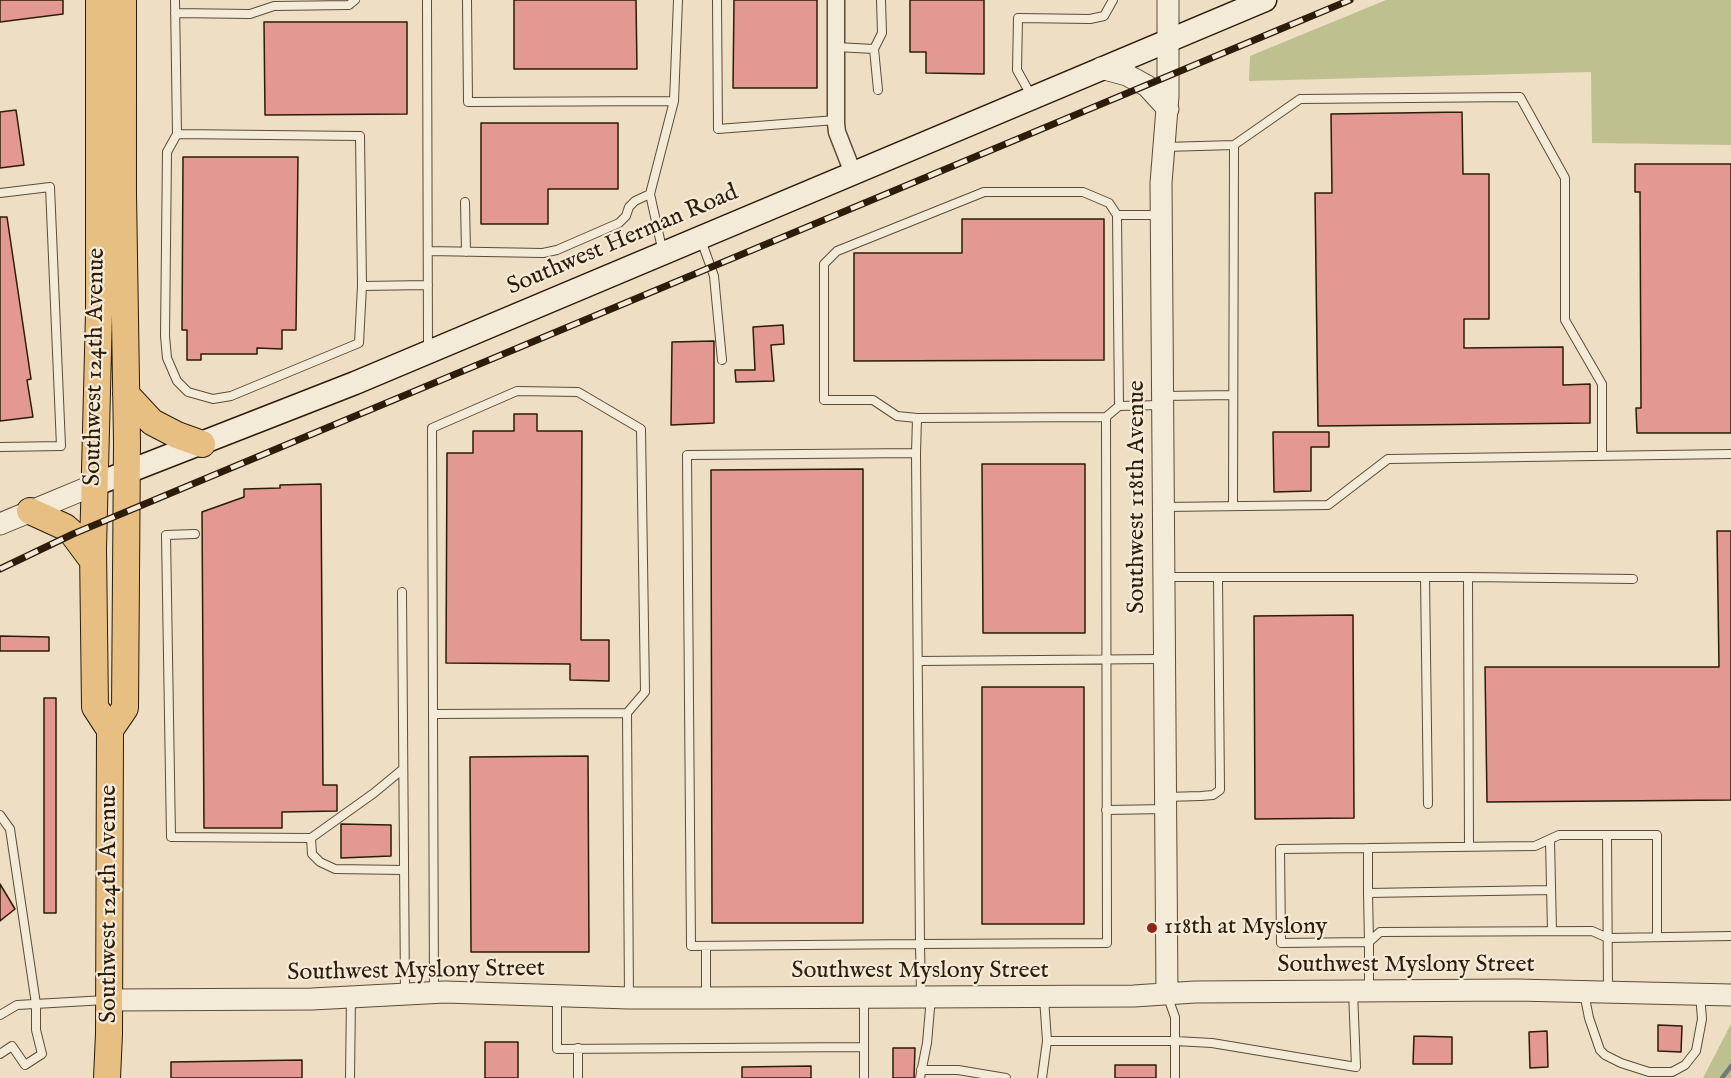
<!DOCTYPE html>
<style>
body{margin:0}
canvas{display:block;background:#eedec3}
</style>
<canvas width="1731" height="1078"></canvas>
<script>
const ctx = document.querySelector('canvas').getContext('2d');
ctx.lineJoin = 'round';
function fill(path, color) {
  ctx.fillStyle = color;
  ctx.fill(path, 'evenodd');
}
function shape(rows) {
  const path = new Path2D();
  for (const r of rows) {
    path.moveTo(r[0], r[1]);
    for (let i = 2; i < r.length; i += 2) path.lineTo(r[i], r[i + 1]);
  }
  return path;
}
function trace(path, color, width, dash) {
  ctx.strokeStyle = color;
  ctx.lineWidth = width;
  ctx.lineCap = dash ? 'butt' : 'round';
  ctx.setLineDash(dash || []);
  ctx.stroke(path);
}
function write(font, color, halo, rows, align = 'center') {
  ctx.font = font + ' "IM FELL English",serif';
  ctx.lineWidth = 4.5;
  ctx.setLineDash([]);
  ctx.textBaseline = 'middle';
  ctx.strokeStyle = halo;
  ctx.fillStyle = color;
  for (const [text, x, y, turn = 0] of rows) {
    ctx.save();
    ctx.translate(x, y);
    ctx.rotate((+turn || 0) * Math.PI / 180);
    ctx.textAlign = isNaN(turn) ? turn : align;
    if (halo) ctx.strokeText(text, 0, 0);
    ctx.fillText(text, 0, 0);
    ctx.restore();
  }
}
fill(shape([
 [1386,0,1731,0,1731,145,1592,143,1591,72,1249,81,1250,56],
 [1731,1024,1731,1078,1703,1078]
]), '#bec090');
trace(shape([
 [1722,1078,1731,1066]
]), '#717a76', 4.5);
const building = shape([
 [0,0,63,0,63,14,0,22,0,0],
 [514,0,636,0,637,69,514,69,514,0],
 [734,0,817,0,817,88,733,88,734,0],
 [910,0,984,0,984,74,926,73,926,52,910,52,910,0],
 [264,22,407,22,407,114,265,115,264,22],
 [16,110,24,165,0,168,0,112,16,110],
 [1462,112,1463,174,1489,174,1489,319,1464,319,1464,348,1563,347,1563,385,1590,384,1590,423,1318,426,1315,193,1332,193,1331,114,1462,112],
 [481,123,618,123,618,189,548,189,548,224,481,224,481,123],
 [183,157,298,157,296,330,282,330,282,349,257,348,257,354,201,354,201,360,187,360,187,330,182,330,183,157],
 [1635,164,1731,164,1731,433,1637,433,1636,408,1641,408,1640,192,1635,192,1635,164],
 [0,217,7,217,31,379,27,380,33,417,0,421,0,217],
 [962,219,1104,219,1104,360,854,361,854,253,962,253,962,219],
 [783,325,784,344,771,345,774,381,736,382,735,370,755,370,753,327,783,325],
 [714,341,714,423,671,425,672,342,714,341],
 [514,414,537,414,537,431,582,431,581,640,609,640,609,681,570,680,570,664,446,663,447,453,473,453,473,431,514,431,514,414],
 [1273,432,1329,432,1329,447,1311,447,1311,491,1274,492,1273,432],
 [982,464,1085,464,1085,633,983,633,982,464],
 [863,469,863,923,712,923,711,470,863,469],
 [321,484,323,785,337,785,337,811,282,812,282,828,204,828,202,512,244,497,244,489,280,488,280,485,321,484],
 [1717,531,1731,531,1731,800,1487,802,1485,667,1719,667,1717,531],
 [1353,615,1354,818,1255,819,1254,616,1353,615],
 [0,636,49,637,49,651,0,651,0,636],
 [982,687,1084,687,1084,924,982,924,982,687],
 [44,698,56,698,56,913,44,913,44,698],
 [588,756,589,952,471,952,470,757,588,756],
 [341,824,391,825,391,856,341,858,341,824],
 [0,884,15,909,0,921,0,884],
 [1658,1025,1682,1026,1681,1052,1658,1051,1658,1025],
 [1547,1031,1548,1067,1530,1068,1529,1032,1547,1031],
 [1414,1036,1452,1037,1452,1064,1413,1064,1414,1036],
 [485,1042,518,1042,518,1078,485,1078,485,1042],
 [893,1048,915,1048,914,1078,893,1078,893,1048],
 [302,1060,302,1078,171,1078,171,1062,302,1060],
 [1115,1065,1156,1065,1156,1078,1115,1078,1115,1065],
 [811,1066,811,1078,742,1078,742,1067,811,1066]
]);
fill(building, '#e49892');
trace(building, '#2c1c09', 1.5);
const service = shape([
 [175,0,177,134,360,136,362,286,428,285],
 [427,0,428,349],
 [467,0,468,102,674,101],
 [717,0,718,129,836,120],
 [175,13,250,14,274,6,349,5,355,0],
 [836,47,874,49,882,33,881,0],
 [874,49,878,90],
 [1032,97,1017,70,1018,18,1090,19,1104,16,1113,0],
 [177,134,167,152,165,336,167,358,177,381,188,392,213,399,231,396,359,343,362,286],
 [1234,145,1300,99,1520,97,1565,178,1565,320,1602,384,1602,456],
 [1165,147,1234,145,1233,506],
 [0,193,50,187,61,446,0,447],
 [465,202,466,252],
 [1117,215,1161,215],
 [701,240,714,276,722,360],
 [428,251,543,253,557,250,619,223,626,216,629,207,635,201,650,194],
 [663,253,650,194,674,101,678,0],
 [1163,396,1233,395],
 [1106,417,1119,406,1162,405],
 [916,453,917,418],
 [1164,507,1328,505,1388,459,1731,454],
 [195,534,166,535,171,837,311,838,312,854,320,862,335,869,404,870],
 [1164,577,1468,577,1469,847],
 [1425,577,1428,804],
 [1468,577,1633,579],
 [402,592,405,994],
 [918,661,1163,659],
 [433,714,627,713],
 [1166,797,1201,796,1213,795,1220,790,1218,577],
 [1106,810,1166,809],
 [0,815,10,829,36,1004,36,1030,42,1054,25,1065,12,1046,0,1054],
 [1607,835,1657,835,1657,937],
 [311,838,374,793,403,769],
 [1550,840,1552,931],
 [1368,848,1535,846,1559,835,1607,835,1608,991],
 [1368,893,1551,890],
 [706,946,706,997],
 [1369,990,1369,942,1368,893,1368,848,1280,849,1281,943,1369,942,1380,932,1592,931,1608,938,1731,936],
 [434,993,432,428,517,391,578,392,641,429,645,692,627,713,629,998],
 [1584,993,1589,1018,1600,1050,1605,1055,1621,1063,1649,1072,1672,1072,1685,1065,1696,1051,1702,1019,1700,994],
 [1167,995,1175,1017,1175,1078],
 [557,996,557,1049,864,1047,864,997],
 [921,996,920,944,916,453,687,455,691,946,920,944,1107,943,1106,417,917,418,897,416,873,400,824,400,824,264,837,251,984,192,1083,192,1109,203,1117,215,1119,406],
 [0,1015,17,1005,106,1000],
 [1047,1041,1175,1041,1212,1043,1356,1067,1353,991],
 [578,1048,578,1078],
 [921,1070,958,1070,1006,1078],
 [350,1078,351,997],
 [864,1078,864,1047],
 [920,1078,927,1043,931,997],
 [1042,1078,1047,1041,1044,998]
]);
const minor = shape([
 [836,0,836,123,837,132,853,173]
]);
const tertiary = shape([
 [1101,68,1127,75,1147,86,1168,109],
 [0,524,94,485],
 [1167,994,1161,183,1168,96,1168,0],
 [110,1000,312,999,445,992,629,998,706,998,1134,996,1195,992,1516,990,1731,995]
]);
const secondary = shape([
 [94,485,355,383,1265,0]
]);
const primary = shape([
 [99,0,99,312,93,549,95,707,110,730],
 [126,394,152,422,177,435,202,444],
 [30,511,65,527,73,534,93,561],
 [107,1078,109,1034,110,730,125,708,127,443,123,194,123,0]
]);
trace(service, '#5c4c38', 10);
trace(minor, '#5c4c38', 19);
trace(tertiary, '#5c4c38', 23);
trace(secondary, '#2c1c09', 25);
trace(primary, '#2c1c09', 28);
trace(service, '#f4ead8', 8);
trace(minor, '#f4ead8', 16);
trace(tertiary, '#f4ead8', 21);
trace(secondary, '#f4ead8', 22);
trace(primary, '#e7bf82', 26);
const rail = shape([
 [0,569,73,534,1350,0]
]);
trace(rail, '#2c1c09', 7);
trace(rail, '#f4ead8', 4.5, [14]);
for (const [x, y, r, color] of [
 [1152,928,6,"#8f2418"]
]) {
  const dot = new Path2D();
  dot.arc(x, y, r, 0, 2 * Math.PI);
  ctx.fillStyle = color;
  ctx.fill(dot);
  trace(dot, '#f4ead8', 2);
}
write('24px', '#2c1c09', '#f4ead8', [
 ["Southwest Herman Road",623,241,-23],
 ["Southwest 124th Avenue",96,367,-89],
 ["Southwest 118th Avenue",1138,497,-90],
 ["Southwest 124th Avenue",110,904,-90],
 ["Southwest Myslony Street",1406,966],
 ["Southwest Myslony Street",416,972,-1],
 ["Southwest Myslony Street",920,972]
]);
write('24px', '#2c1c09', '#f4ead8', [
 ["118th at Myslony",1164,928]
], 'left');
</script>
